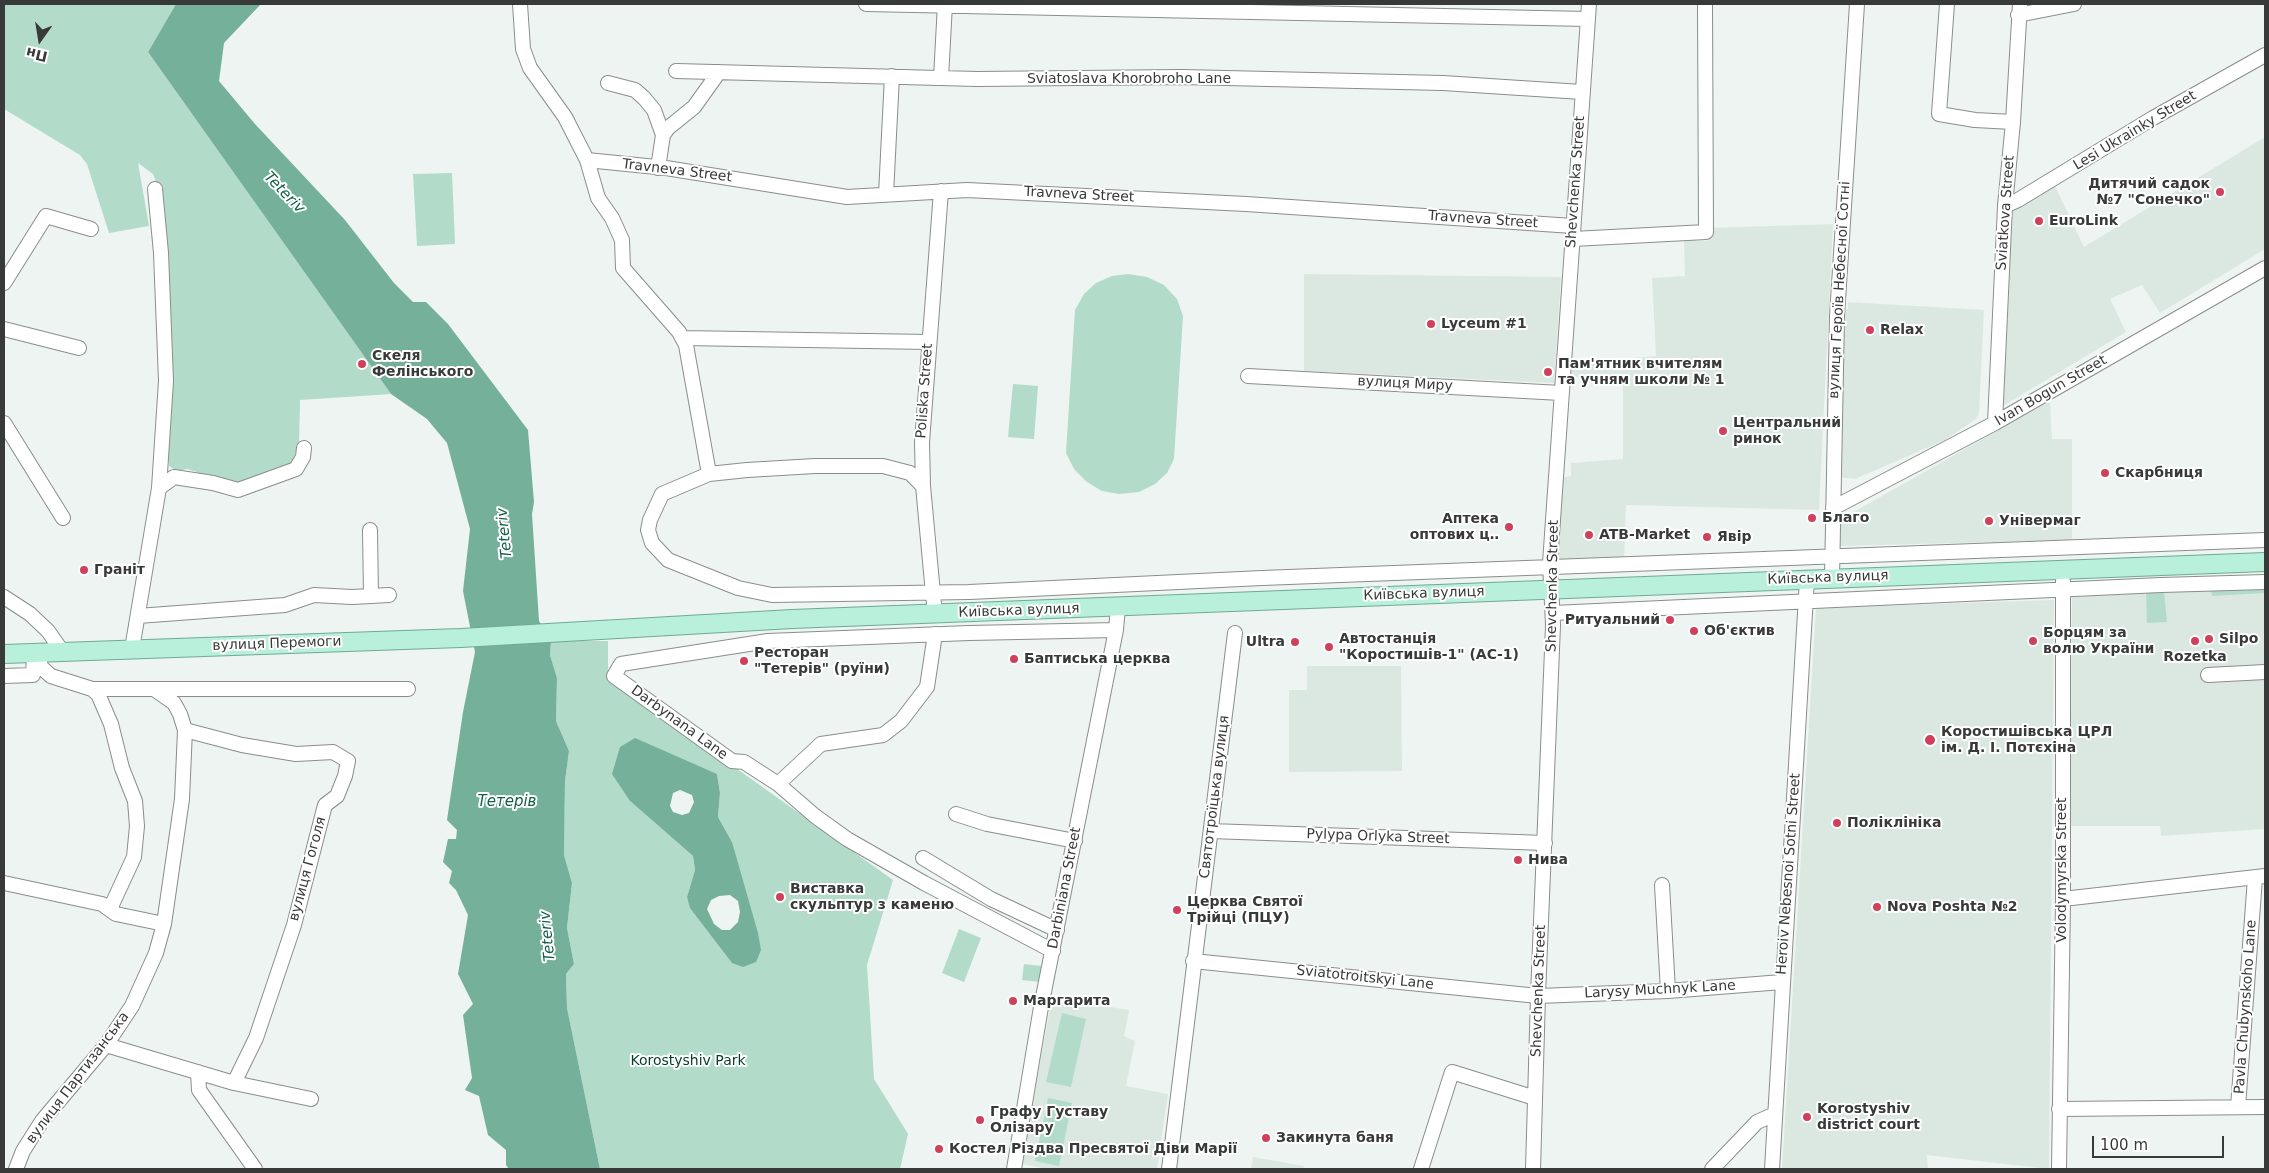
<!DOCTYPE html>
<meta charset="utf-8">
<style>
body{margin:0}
#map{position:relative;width:2269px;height:1173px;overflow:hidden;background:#eef4f1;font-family:"DejaVu Sans",sans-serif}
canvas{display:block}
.frame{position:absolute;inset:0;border:5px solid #383a39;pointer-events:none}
.north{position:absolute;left:15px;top:15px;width:50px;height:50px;-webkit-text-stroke:4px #fff;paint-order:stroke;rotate:193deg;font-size:14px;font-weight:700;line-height:20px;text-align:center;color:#383a39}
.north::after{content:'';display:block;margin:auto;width:18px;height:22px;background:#383a39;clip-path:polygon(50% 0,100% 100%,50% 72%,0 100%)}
.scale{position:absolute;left:2092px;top:1136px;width:132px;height:22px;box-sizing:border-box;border:2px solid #383a39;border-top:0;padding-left:6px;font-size:15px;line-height:18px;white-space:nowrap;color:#383a39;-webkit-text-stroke:4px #fff;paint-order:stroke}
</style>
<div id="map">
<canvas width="2269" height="1173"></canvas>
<div class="frame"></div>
<div class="north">Пн</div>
<div class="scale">100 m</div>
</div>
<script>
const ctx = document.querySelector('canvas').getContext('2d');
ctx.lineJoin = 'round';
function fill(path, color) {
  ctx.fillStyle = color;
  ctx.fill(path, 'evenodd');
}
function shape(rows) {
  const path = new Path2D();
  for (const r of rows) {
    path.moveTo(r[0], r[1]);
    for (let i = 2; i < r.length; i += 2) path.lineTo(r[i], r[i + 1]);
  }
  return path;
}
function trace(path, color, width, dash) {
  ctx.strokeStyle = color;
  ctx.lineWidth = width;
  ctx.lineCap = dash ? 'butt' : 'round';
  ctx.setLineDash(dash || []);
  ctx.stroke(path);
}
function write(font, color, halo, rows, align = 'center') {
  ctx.font = font + ' "DejaVu Sans",sans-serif';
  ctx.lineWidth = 4;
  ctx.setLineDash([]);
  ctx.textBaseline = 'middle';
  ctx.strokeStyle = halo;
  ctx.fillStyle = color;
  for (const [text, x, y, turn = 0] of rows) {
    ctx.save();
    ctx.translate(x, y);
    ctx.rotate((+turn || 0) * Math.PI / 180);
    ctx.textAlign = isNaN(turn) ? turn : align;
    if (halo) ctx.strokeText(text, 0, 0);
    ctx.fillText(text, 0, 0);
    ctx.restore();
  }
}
fill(shape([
 [2265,137,2265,249,2160,313,2142,285,2110,299,2126,332,1998,409,2012,212,2055,186,2084,247],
 [1833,224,1819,510,1626,505,1624,563,1554,563,1559,478,1571,476,1571,463,1623,459,1623,377,1569,377,1571,360,1604,361,1656,356,1652,278,1685,276,1684,241,1707,241,1709,228],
 [1304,274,1561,277,1554,383,1304,371],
 [1848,302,1984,310,1979,414,1976,419,1945,440,1855,479,1837,477,1842,310,1848,309],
 [2050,401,2052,439,2072,439,2072,540,1840,546,1840,521,1843,518],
 [2265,587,2265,829,2161,836,2160,826,2070,826,2072,597],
 [2054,600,2049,1169,1927,1155,1928,1169,1782,1169,1816,608],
 [1307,666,1401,666,1402,771,1289,772,1289,690,1307,690],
 [1052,998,1129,1010,1124,1036,1135,1041,1126,1086,1168,1094,1157,1169,1048,1169,1021,1164],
 [1253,1157,1304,1166,1303,1169,1251,1169]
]), '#dbe8e2');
fill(shape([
 [4,4,176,4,148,52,391,394,300,400,299,444,292,462,275,473,237,486,216,481,197,472,187,469,177,471,169,466,157,184,153,174,138,163,149,226,109,233,87,164,80,155,4,109],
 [452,173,455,244,417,246,413,174],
 [1128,274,1147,277,1164,285,1177,299,1183,316,1174,459,1167,473,1155,484,1139,492,1119,494,1102,491,1087,482,1074,469,1066,453,1075,310,1084,294,1096,283,1112,276],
 [1013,384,1038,386,1034,439,1008,437],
 [2265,587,2265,593,2212,596,2211,590],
 [2164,592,2167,622,2147,623,2146,593],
 [551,641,608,641,608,677,893,880,867,965,874,1079,908,1134,900,1169,600,1169,567,1008,566,974,574,964,567,928,572,883,564,855,565,781,569,751,556,721,557,678,550,655],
 [682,760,717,774,720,793,718,817,732,842,756,962,732,963,687,897,695,870,693,856,630,801],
 [959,929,981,938,964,982,942,973],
 [1024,964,1042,966,1040,982,1022,980],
 [1062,1013,1086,1019,1071,1087,1046,1082],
 [1048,1098,1072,1103,1059,1166,1035,1161]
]), '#b2dbca');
fill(shape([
 [176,4,261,4,224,43,219,81,255,124,345,220,394,283,413,302,426,302,448,324,528,430,534,502,532,514,539,621,551,641,550,655,557,678,556,721,569,751,565,781,564,855,572,883,567,928,574,964,566,974,567,1008,600,1169,509,1169,506,1165,506,1150,488,1135,479,1096,465,1090,472,1078,463,1015,473,1004,458,974,468,915,456,890,449,883,452,871,443,862,448,839,456,839,457,830,447,820,463,712,475,652,463,591,470,529,447,443,427,419,391,394,148,52],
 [635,738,717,774,720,793,718,817,732,842,758,933,761,950,756,962,743,967,732,963,690,908,687,897,695,870,693,856,630,801,612,774,620,747],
 [680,790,692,795,694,802,689,813,682,815,673,812,670,806,673,793],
 [730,895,738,901,740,912,738,922,730,930,722,930,714,924,707,909,711,900,719,896]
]), '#75b19a');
const minor = shape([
 [520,4,523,49,530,68,565,117,587,160,598,198,612,218,622,240,623,268,679,332,686,345,709,474],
 [866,4,1588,19],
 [1947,4,1939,114,1975,120,2013,122],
 [2018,15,2074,4],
 [676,71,977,79,1182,77,1443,83,1582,92],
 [941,78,945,4],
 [608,83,635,90,644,98,654,110,663,135,668,128,694,107,719,72],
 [587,160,666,168,847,197,967,190,1246,204,1573,226],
 [658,168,663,135],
 [886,194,892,76],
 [2005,206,2018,200,2153,118,2265,55],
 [1573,239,1706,232,1705,4],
 [4,283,46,216,91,229],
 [4,329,79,348],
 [682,338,929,342],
 [1248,376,1561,393],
 [4,423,63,518],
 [1995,423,2005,206,2013,122,2020,4],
 [923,486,910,473,883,466,815,466,747,470,709,474,662,494,650,520,648,530,652,543,668,560,738,588,772,595,969,592,1262,578,2265,540],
 [159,488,174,477,213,483,238,490,296,469,303,457,304,448],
 [1833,508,1995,423,2265,268],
 [370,530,371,596],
 [1832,578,1837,316,1857,4],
 [4,597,30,614,48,631,62,651],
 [1553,613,2161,585,2265,582],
 [935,615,923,486,922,442,941,191],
 [138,616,285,605,314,595,352,597,389,595],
 [132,649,159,488,166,381,161,253,155,189],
 [2208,675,2265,672],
 [4,676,33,675,34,656],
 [92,689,98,694,111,724,122,768,135,801,137,826,134,857,110,909],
 [155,689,408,689],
 [778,784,821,744,883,735,901,721,927,687,935,634],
 [956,814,987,824,1075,841],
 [1211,831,1545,843],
 [923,858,991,899,1057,930],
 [4,883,102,904,116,914,164,924],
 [1662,885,1668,991],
 [2063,899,2265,876],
 [1053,951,924,883,847,839,815,816,778,784,744,762,732,761,614,676,621,664,768,641,969,633,1116,630],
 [1193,961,1538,996,1668,991,1782,982],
 [106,1045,234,1083,256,1038,294,925,325,805,337,796,345,776,348,761,333,752,296,754,242,745,185,730],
 [198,1072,199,1090,255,1169],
 [234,1083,311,1099],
 [2238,1107,2255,878],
 [2059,1109,2265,1107],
 [16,1169,23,1151,42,1121,106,1045,132,1006,156,953,164,924,182,799,185,730,180,714,174,703,154,689,92,689,51,676,41,667,38,652],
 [1014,1169,1041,1007,1116,630,1118,607],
 [1169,1169,1235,633],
 [1421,1169,1452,1072,1535,1098],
 [1533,1169,1538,996,1553,625,1550,563,1589,4],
 [1712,1169,1757,1122,1775,1114],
 [1772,1169,1807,579],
 [2059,1169,2063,899,2063,581]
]);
const major = shape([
 [4,654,461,638,792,619,2265,562]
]);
trace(minor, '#898e8b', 16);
trace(major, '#6eaa93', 20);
trace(minor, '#fff', 14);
trace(major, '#b9f0db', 18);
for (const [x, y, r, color] of [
 [2220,192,5,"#d0405b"],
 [2039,221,5,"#d0405b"],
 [1431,324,5,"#d0405b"],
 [1870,330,5,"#d0405b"],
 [362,364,5,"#d0405b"],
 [1548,372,5,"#d0405b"],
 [1723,431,5,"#d0405b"],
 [2105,473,5,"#d0405b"],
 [1812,518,5,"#d0405b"],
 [1989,521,5,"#d0405b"],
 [1509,527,5,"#d0405b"],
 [1589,535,5,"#d0405b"],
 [1707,537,5,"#d0405b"],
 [84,570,5,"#d0405b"],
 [1670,620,5,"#d0405b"],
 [1694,631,5,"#d0405b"],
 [2209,639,5,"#d0405b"],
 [2033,641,5,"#d0405b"],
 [2195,641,5,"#d0405b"],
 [1295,642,5,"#d0405b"],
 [1329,647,5,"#d0405b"],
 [1014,659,5,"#d0405b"],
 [744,661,5,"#d0405b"],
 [1930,740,6,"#d0405b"],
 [1837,823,5,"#d0405b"],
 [1518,860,5,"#d0405b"],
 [780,897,5,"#d0405b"],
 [1877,907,5,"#d0405b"],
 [1177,910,5,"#d0405b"],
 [1013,1001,5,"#d0405b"],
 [1807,1117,5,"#d0405b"],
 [980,1120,5,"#d0405b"],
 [1266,1138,5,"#d0405b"],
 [939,1149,5,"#d0405b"]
]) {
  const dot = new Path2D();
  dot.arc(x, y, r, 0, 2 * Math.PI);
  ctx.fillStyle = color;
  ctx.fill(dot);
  trace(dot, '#fff', 2);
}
write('14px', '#383a39', '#fff', [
 ["Sviatoslava Khorobroho Lane",1129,79],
 ["Lesi Ukrainky Street",2135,131,-31],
 ["Travneva Street",677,171,7],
 ["Shevchenka Street",1576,182,-86],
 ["Travneva Street",1079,195,3],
 ["Sviatkova Street",2006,213,-86],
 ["Travneva Street",1483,220,4],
 ["вулиця Героїв Небесної Сотні",1840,290,-87],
 ["вулиця Миру",1405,384,3],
 ["Poliska Street",925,391,-86],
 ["Ivan Bogun Street",2051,391,-30],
 ["Київська вулиця",1828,578,-2],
 ["Shevchenka Street",1553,586,-89],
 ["Київська вулиця",1424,594,-2],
 ["Київська вулиця",1019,611,-2],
 ["вулиця Перемоги",277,644,-2],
 ["Darbynana Lane",679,723,36],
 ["Святотроїцька вулиця",1215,797,-83],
 ["Pylypa Orlyka Street",1378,837,2],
 ["вулиця Гоголя",308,869,-75],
 ["Volodymyrska Street",2062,870,-90],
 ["Heroiv Nebesnoi Sotni Street",1789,874,-86],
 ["Darbiniana Street",1065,888,-79],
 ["Sviatotroitskyi Lane",1365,978,6],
 ["Larysy Muchnyk Lane",1660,990,-3],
 ["Shevchenka Street",1539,991,-88],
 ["Pavla Chubynskoho Lane",2246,1007,-86],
 ["вулиця Партизанська",78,1078,-53]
]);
write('bold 14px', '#383a39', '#fff', [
 ["Дитячий садок",2210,184,"right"],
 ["№7 \"Сонечко\"",2210,200,"right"],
 ["EuroLink",2049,221],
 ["Lyceum #1",1441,324],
 ["Relax",1880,330],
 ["Скеля",372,356],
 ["Фелінського",372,372],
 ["Пам'ятник вчителям",1558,364],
 ["та учням школи № 1",1558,380],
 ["Центральний",1733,423],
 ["ринок",1733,439],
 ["Скарбниця",2115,473],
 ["Благо",1822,518],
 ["Аптека",1499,519,"right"],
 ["оптових ц‥",1499,535,"right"],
 ["Універмаг",1999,521],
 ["ATB-Market",1599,535],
 ["Явір",1717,537],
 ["Граніт",94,570],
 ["Ритуальний",1660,620,"right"],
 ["Об'єктив",1704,631],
 ["Борцям за",2043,633],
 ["волю України",2043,649],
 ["Автостанція",1339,639],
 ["\"Коростишів-1\" (АС-1)",1339,655],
 ["Silpo",2219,639],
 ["Ultra",1285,642,"right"],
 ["Ресторан",754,653],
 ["\"Тетерів\" (руїни)",754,669],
 ["Rozetka",2195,657,"center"],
 ["Баптиська церква",1024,659],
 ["Коростишівська ЦРЛ",1941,732],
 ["ім. Д. І. Потєхіна",1941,748],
 ["Поліклініка",1847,823],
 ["Нива",1528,860],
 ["Виставка",790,889],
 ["скульптур з каменю",790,905],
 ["Церква Святої",1187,902],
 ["Трійці (ПЦУ)",1187,918],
 ["Nova Poshta №2",1887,907],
 ["Маргарита",1023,1001],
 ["Korostyshiv",1817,1109],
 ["district court",1817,1125],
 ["Графу Густаву",990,1112],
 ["Олізару",990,1128],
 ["Закинута баня",1276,1138],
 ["Костел Різдва Пресвятої Діви Марії",949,1149]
], 'left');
write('14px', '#063c2c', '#fff', [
 ["Korostyshiv Park",688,1061]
]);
write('italic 15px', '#135f48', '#fff', [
 ["Teteriv",284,193,46],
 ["Teteriv",505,533,-96],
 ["Тетерів",507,802],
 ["Teteriv",548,936,-96]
]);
</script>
